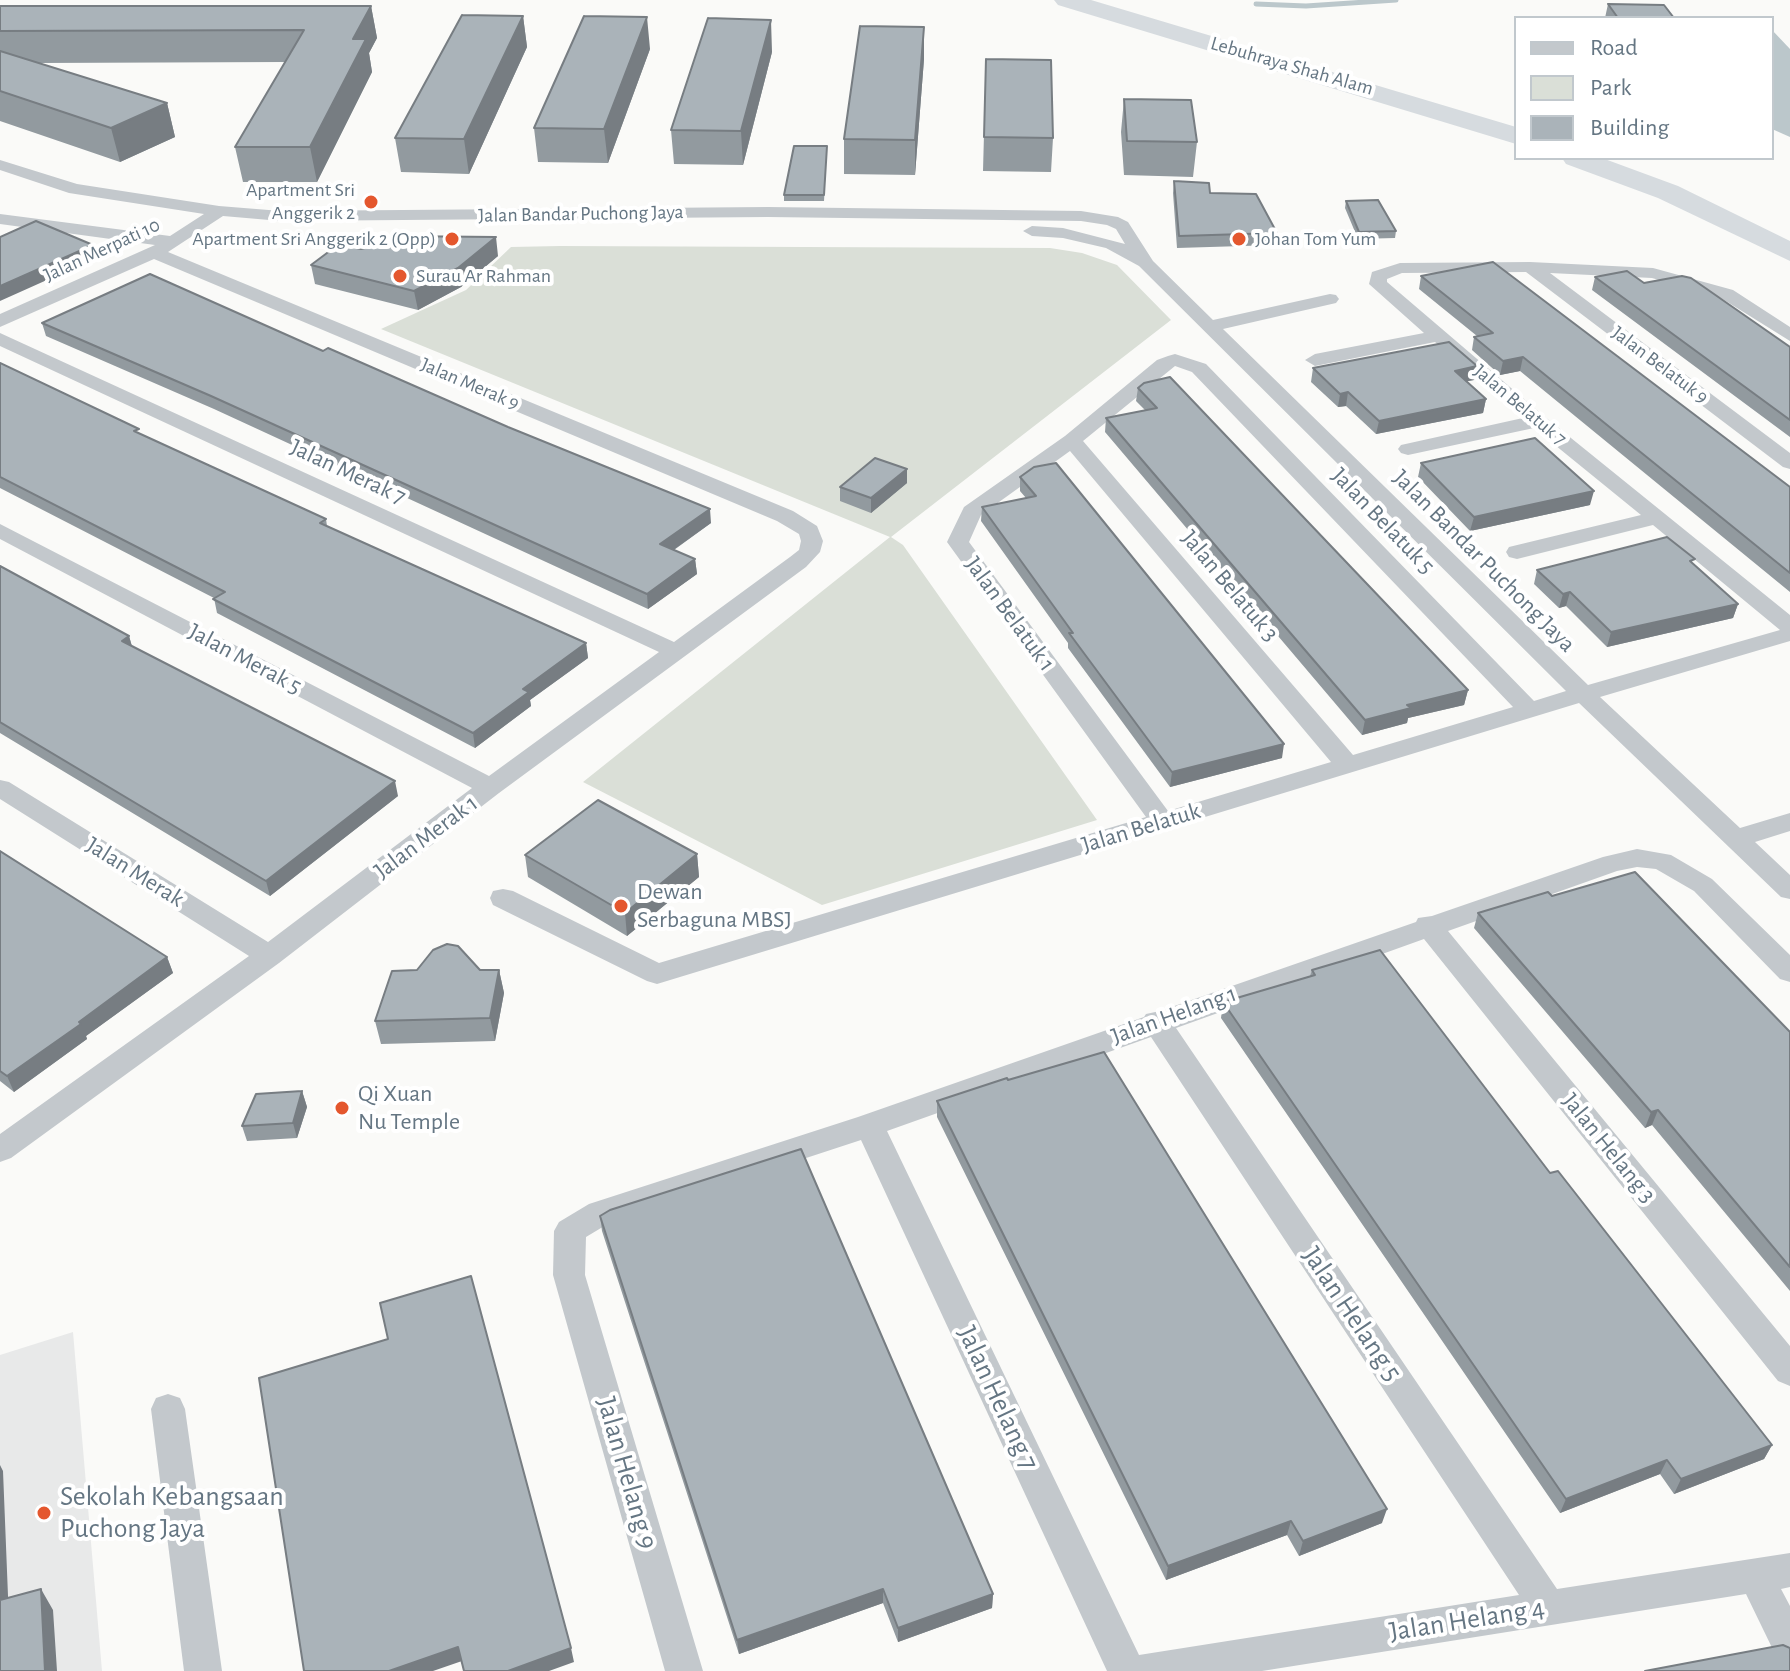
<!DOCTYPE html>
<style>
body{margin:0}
#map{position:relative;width:1790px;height:1671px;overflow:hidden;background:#fafaf8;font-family:"Alegreya Sans",sans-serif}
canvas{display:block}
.legend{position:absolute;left:1514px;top:16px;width:260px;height:144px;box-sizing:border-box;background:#fff;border:2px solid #c1c8cd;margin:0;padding:10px 14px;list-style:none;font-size:24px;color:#657683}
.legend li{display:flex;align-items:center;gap:16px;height:40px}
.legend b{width:40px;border:2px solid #c1c8cd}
</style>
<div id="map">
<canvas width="1790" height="1671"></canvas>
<ul class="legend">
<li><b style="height:10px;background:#c3c8cc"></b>Road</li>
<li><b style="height:22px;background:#dadfd7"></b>Park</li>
<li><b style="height:22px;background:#aab3b9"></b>Building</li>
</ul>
</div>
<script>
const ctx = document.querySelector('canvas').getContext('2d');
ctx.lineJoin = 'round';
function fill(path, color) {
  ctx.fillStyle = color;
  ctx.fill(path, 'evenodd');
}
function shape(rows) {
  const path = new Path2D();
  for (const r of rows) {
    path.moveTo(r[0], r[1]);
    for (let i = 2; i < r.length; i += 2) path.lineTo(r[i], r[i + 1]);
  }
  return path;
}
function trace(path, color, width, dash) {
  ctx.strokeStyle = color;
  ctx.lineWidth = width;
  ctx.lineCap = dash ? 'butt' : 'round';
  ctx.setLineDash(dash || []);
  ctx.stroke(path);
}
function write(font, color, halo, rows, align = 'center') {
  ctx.font = font + ' "Alegreya Sans",sans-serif';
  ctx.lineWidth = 8;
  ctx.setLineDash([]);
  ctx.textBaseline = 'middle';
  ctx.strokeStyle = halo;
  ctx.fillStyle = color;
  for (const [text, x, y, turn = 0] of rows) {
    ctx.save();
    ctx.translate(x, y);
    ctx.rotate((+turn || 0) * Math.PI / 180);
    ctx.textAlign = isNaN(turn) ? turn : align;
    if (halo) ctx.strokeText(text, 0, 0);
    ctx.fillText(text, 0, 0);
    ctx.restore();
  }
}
fill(shape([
 [73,1332,102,1671,0,1671,0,1355]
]), '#e8e9e9');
fill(shape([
 [560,246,1050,248,1082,253,1117,265,1171,320,891,537,903,545,1097,820,822,905,583,782,890,537,381,329,466,290,511,247]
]), '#dadfd7');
fill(shape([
 [1772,30,1790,49,1790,137,1772,129]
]), '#bbc7cb');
trace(shape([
 [1256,4,1306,6,1396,0]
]), '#bbc7cb', 5);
fill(shape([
 [0,160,77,184,219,206,281,211,768,207,1081,211,1118,217,1128,222,1153,261,1213,320,1330,294,1336,295,1339,299,1336,303,1223,329,1588,685,1780,630,1653,525,1517,559,1509,557,1506,552,1509,547,1641,515,1534,428,1408,455,1401,453,1398,449,1401,445,1523,418,1435,342,1315,366,1305,360,1315,354,1424,333,1369,284,1372,272,1400,263,1530,262,1653,268,1733,290,1790,327,1790,341,1721,298,1652,278,1550,273,1790,453,1790,469,1783,467,1526,272,1402,273,1387,279,1387,282,1545,417,1790,615,1790,641,1600,697,1740,828,1790,813,1790,831,1755,842,1790,875,1790,899,1781,897,1579,703,657,984,647,981,493,905,490,898,493,891,503,889,513,891,659,963,1146,817,947,542,964,507,1065,436,1157,360,1168,356,1175,354,1206,364,1534,701,1566,691,1139,266,1106,248,1063,238,1032,236,1023,231,1032,226,1063,228,1125,244,1116,229,1107,225,1081,221,768,217,281,221,223,216,168,252,793,511,817,526,823,541,820,552,806,567,499,793,279,963,11,1158,0,1162,0,1134,249,956,0,799,0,780,9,782,268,942,472,788,0,539,0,524,489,776,659,652,0,346,0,333,674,642,790,557,799,550,801,541,799,534,777,521,154,259,0,327,0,314,155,245,0,224,0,214,170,236,204,214,69,193,0,170,0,160],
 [1175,366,1192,372,1513,707,1353,755,1083,441,1175,366],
 [1070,451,1331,762,1168,811,969,542,981,515,1070,451],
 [1637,849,1671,855,1712,879,1790,955,1790,982,1780,979,1694,891,1656,869,1637,867,1617,871,1448,931,1790,1346,1790,1386,1778,1381,1424,939,1176,1028,1557,1589,1790,1553,1790,1587,1781,1589,1790,1606,1790,1663,1777,1658,1746,1594,1262,1671,1107,1671,861,1140,611,1222,586,1237,585,1275,703,1671,665,1671,553,1275,554,1231,559,1222,589,1204,858,1117,1144,1017,1146,1014,1160,1011,1416,922,1418,918,1432,916,1603,857,1637,849],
 [1151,1037,1519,1595,1139,1655,887,1131,1151,1037],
 [168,1394,180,1398,185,1409,222,1671,184,1671,151,1409,156,1398,168,1394]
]), '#c3c8cc');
fill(shape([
 [1054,0,1091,0,1516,127,1516,144,1058,5,1054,0],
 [1562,158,1602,158,1678,186,1790,241,1790,261,1658,198,1566,164,1562,158]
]), '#d6dbdf');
fill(shape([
 [1608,4,1674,18,1605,18],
 [0,6,371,6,377,38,369,53,372,72,317,182,243,182,235,147,285,62,38,63,167,103,175,137,120,162,0,121],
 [523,16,527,47,469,174,401,172,395,138],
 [924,27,924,59,915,175,844,174,844,139],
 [650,49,608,163,538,162,534,128],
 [772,52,743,165,674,164,671,130],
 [986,59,1053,138,1051,172,983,171],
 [1124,99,1197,142,1193,177,1124,175,1121,132],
 [827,146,824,201,784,201,784,195],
 [1174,181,1210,193,1277,233,1275,245,1177,248,1173,193],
 [1346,201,1396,231,1395,238,1358,239,1345,208],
 [361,249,498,256,461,287,418,310,315,284,311,265],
 [1421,276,1790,487,1790,592,1520,371,1500,375,1472,350,1474,337,1477,336,1419,289],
 [1595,277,1644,283,1790,347,1790,437,1592,290],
 [42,323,323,351,711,523,674,550,695,559,697,574,648,609,214,409,46,336],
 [0,363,140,434,326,519,327,526,586,643,588,658,530,700,531,706,475,748,217,613,214,598,0,488],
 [1477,366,1474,380,1467,381,1486,399,1483,413,1376,434,1346,406,1338,407,1311,382,1313,368],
 [1138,388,1468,690,1464,705,1408,718,1407,723,1362,735,1105,432,1106,418,1145,410,1136,401],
 [1421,463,1590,505,1470,531,1418,477],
 [907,469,907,483,871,513,840,501,840,487],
 [1020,477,1282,758,1170,787,1068,648,1068,643,981,521,982,507,1026,498,1020,491],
 [1694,564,1738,604,1733,618,1607,647,1566,606,1559,608,1534,584,1537,570],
 [0,566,129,636,132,646,398,796,270,896,0,733],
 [0,851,167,957,173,973,86,1036,87,1039,14,1092,0,1081],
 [697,854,699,877,627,936,528,877,525,855],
 [1552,896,1790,1032,1790,1291,1652,1125,1645,1128,1474,928,1478,913],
 [480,970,499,970,504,993,495,1041,381,1044,375,1021],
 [1312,970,1550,1173,1772,1445,1764,1459,1674,1494,1660,1474,1560,1513,1221,1018,1223,1002,1310,976],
 [302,1091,307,1107,297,1138,247,1141,242,1126],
 [937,1101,1382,1523,1299,1556,1287,1535,1166,1580,937,1117],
 [600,1216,993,1594,992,1608,898,1642,883,1603,739,1654,602,1231]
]), '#929a9f');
fill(shape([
 [371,6,377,38,369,53,372,72,317,182,310,147,353,39],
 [523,16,527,47,469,174,464,139],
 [647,17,650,49,608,163,604,129],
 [771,20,772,52,743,165,741,131],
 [924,27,924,59,915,175,915,140],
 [167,103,175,137,120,162,111,128],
 [496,237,498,256,461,287,418,310,414,291],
 [93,245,96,258,0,301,0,286],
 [1523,357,1520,371,1500,375,1503,361],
 [1477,366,1474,380,1452,384,1455,371],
 [1348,392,1346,406,1338,407,1340,394],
 [1486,399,1483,413,1376,434,1379,421],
 [907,469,907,483,871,513,871,498],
 [1594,491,1590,505,1470,531,1474,517],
 [710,509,711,523,662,558,660,544],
 [695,559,697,574,648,609,647,594],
 [1570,592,1566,606,1559,608,1563,594],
 [1738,604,1733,618,1607,647,1611,632],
 [129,636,133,651,122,641],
 [586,643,588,658,530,700,531,706,475,748,473,733,523,689],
 [1468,690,1464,705,1408,718,1407,723,1362,735,1365,720,1407,705],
 [1284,744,1282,758,1170,787,1172,772],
 [395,781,398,796,270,896,266,881],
 [697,854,699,877,627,936,625,913],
 [167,957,173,973,86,1036,87,1039,14,1092,7,1076],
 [499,970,504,993,495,1041,490,1018],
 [302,1091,307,1107,297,1138,293,1123],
 [1658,1110,1652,1125,1645,1128,1651,1112],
 [1772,1445,1764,1459,1674,1494,1681,1479],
 [1667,1460,1660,1474,1560,1513,1566,1499],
 [0,1465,3,1471,9,1621,0,1607],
 [1387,1509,1382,1523,1299,1556,1303,1541],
 [1291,1521,1287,1535,1166,1580,1168,1566],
 [41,1589,53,1610,57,1671,45,1671],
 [883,1589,883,1603,739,1654,737,1640],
 [993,1594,992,1608,898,1642,898,1628],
 [458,1647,462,1661,433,1671,389,1671],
 [571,1648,574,1662,549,1671,508,1671]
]), '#777d82');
const building = shape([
 [1608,4,1664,5,1674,18,1618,18,1608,4],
 [0,6,371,6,353,39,366,39,310,147,235,147,304,30,0,31,0,6],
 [462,15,523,16,464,139,395,138,462,15],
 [584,16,647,17,604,129,534,128,584,16],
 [708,18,771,20,741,131,671,130,708,18],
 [860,26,924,27,915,140,844,139,860,26],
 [0,51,167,103,111,128,0,91,0,51],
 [986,59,1051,60,1053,138,984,137,986,59],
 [1124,99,1191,100,1197,142,1127,141,1124,99],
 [794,146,827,146,824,195,784,195,794,146],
 [1174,181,1209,183,1210,193,1256,194,1277,233,1179,236,1174,181],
 [1378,200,1396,231,1359,232,1346,201,1378,200],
 [36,221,93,245,0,286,0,237,36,221],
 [392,236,496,237,458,268,414,291,311,265,339,244,361,249,384,243,392,236],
 [1493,262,1790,487,1790,573,1523,357,1503,361,1474,337,1493,333,1421,276,1493,262],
 [1627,271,1644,283,1682,276,1691,278,1790,347,1790,420,1595,277,1627,271],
 [150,274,323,351,328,348,508,427,710,509,660,544,695,559,647,594,211,396,42,323,150,274],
 [1449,342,1477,366,1455,371,1486,399,1379,421,1348,392,1340,394,1313,368,1449,342],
 [0,363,139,429,134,431,326,519,320,523,586,643,523,689,529,692,473,733,213,599,225,592,0,477,0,363],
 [1170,377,1468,690,1407,705,1411,708,1365,720,1106,418,1157,408,1138,388,1144,383,1170,377],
 [1535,438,1594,491,1474,517,1421,463,1535,438],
 [875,458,907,469,871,498,840,487,875,458],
 [1056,463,1284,744,1172,772,1069,633,1073,633,982,507,1036,496,1020,477,1034,467,1056,463],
 [1667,537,1695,559,1690,561,1738,604,1611,632,1570,592,1563,594,1537,570,1667,537],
 [0,566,129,636,122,641,395,781,266,881,0,722,0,566],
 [598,800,697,854,625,913,525,855,598,800],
 [0,851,167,957,79,1022,81,1024,7,1076,0,1071,0,851],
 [1635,872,1790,1032,1790,1267,1658,1110,1651,1112,1478,913,1548,892,1552,896,1635,872],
 [447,944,458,946,480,970,499,970,490,1018,375,1021,392,971,417,970,433,950,447,944],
 [1380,950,1550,1173,1558,1171,1772,1445,1681,1479,1667,1460,1566,1499,1223,1002,1315,975,1312,970,1380,950],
 [1104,1052,1387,1509,1303,1541,1291,1521,1168,1566,937,1101,1007,1078,1008,1080,1104,1052],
 [302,1091,293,1123,242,1126,256,1094,302,1091],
 [801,1149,993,1594,898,1628,883,1589,737,1640,600,1216,610,1210,801,1149],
 [471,1276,571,1648,508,1671,464,1671,458,1647,389,1671,304,1671,259,1378,388,1339,380,1303,471,1276],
 [41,1589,45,1671,0,1671,0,1600,41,1589],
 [1783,1645,1790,1648,1790,1671,1645,1671,1783,1645]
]);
fill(building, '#aab3b9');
trace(building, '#777d82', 2);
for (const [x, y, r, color] of [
 [371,202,8,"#e4572e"],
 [452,239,8,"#e4572e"],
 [1239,239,8,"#e4572e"],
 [400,276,8,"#e4572e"],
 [621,906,8,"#e4572e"],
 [342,1108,8,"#e4572e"],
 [44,1513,8,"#e4572e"]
]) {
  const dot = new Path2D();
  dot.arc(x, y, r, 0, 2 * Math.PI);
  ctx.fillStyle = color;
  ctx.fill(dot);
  trace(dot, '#fff', 3);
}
write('20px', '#657683', '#fff', [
 ["Lebuhraya Shah Alam",1292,66,16],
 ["Jalan Bandar Puchong Jaya",581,214,-1],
 ["Jalan Merpati 10",102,250,-25],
 ["Jalan Belatuk 9",1660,365,37],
 ["Jalan Merak 9",470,384,23],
 ["Jalan Belatuk 7",1520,405,40]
]);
write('20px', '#657683', '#fff', [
 ["Apartment Sri",355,190],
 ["Anggerik 2",355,213],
 ["Apartment Sri Anggerik 2 (Opp)",436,239],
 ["Johan Tom Yum",1255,239,"left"],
 ["Surau Ar Rahman",416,276,"left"]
], 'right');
write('24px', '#657683', '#fff', [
 ["Jalan Merak 7",348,472,25],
 ["Jalan Belatuk 5",1383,521,46],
 ["Jalan Bandar Puchong Jaya",1484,561,45],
 ["Jalan Belatuk 3",1230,586,50],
 ["Jalan Belatuk 1",1010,614,54],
 ["Jalan Merak 5",245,659,28],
 ["Jalan Belatuk",1141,828,-17],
 ["Jalan Merak 1",426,837,-37],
 ["Jalan Merak",135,872,32],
 ["Jalan Helang 1",1174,1015,-20],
 ["Jalan Helang 3",1609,1148,51]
]);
write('24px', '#657683', '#fff', [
 ["Dewan",637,892],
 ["Serbaguna MBSJ",637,920],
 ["Qi Xuan",358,1094],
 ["Nu Temple",358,1122]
], 'left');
write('28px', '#657683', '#fff', [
 ["Jalan Helang 5",1352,1314,56],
 ["Jalan Helang 7",998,1398,65],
 ["Jalan Helang 9",627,1473,74],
 ["Jalan Helang 4",1467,1620,-9]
]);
write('28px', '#657683', '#fff', [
 ["Sekolah Kebangsaan",60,1497],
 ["Puchong Jaya",60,1529]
], 'left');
</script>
